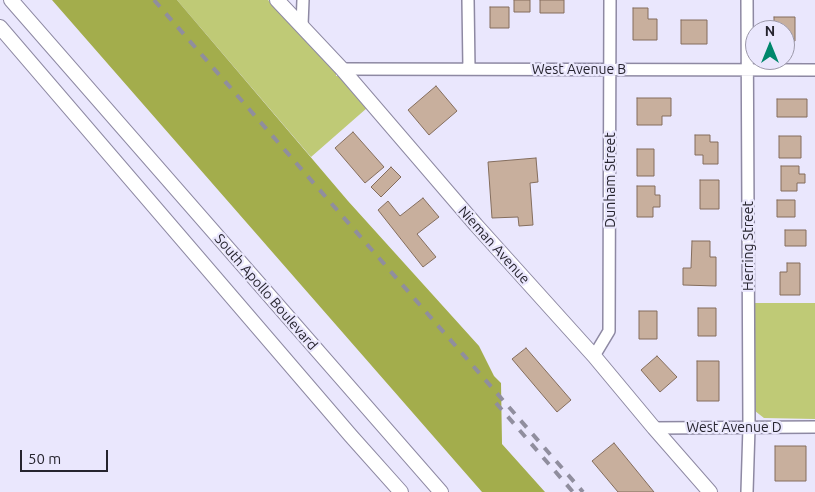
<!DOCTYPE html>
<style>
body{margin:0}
#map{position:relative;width:815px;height:492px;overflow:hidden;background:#eae7fd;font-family:Ubuntu,sans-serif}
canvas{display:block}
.north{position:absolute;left:745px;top:20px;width:50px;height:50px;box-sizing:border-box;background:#eae7fd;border:1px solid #9c99aa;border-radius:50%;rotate:0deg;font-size:14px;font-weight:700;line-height:20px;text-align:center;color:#26242e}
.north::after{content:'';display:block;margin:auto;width:18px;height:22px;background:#00876c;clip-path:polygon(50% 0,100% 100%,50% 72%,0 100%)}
.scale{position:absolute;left:20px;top:450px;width:88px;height:22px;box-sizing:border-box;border:2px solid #26242e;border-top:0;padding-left:6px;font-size:15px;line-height:18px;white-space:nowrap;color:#26242e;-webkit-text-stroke:4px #eae7fd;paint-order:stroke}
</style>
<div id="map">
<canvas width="815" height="492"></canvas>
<div class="north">N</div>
<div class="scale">50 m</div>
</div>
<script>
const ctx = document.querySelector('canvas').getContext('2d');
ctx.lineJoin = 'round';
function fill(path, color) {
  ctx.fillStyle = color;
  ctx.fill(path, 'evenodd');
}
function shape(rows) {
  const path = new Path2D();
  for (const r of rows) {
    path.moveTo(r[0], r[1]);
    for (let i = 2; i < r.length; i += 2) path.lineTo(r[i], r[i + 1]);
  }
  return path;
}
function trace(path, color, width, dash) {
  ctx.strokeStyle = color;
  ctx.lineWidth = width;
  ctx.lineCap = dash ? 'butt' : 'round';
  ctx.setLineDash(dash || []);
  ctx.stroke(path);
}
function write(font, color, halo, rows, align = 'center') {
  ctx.font = font + ' Ubuntu,sans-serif';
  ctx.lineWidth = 4.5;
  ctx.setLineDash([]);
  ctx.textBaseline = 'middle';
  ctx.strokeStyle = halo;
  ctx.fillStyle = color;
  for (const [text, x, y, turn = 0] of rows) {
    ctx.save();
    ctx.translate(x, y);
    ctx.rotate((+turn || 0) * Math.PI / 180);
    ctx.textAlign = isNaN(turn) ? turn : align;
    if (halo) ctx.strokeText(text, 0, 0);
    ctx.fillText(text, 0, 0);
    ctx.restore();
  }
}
fill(shape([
 [177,0,268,0,296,28,296,32,299,32,336,72,336,76,340,76,367,108,311,157],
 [755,303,815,303,815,419,764,418,755,411]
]), '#bfca76');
fill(shape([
 [52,0,177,0,348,201,479,346,494,376,501,383,502,444,545,492,482,492]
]), '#a3ad4c');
const building = shape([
 [514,0,530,0,530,12,514,12,514,0],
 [540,0,564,0,564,13,540,13,540,0],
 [490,7,509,7,509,28,490,28,490,7],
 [633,8,648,8,648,19,657,19,657,40,633,40,633,8],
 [774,17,795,17,795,41,785,41,785,30,774,30,774,17],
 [681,20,707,20,707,44,681,44,681,20],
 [436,86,457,111,429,135,408,110,436,86],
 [637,98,671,98,671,116,662,116,662,125,637,125,637,98],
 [777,99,807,99,807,117,777,117,777,99],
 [353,132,384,167,365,183,335,148,353,132],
 [695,135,710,135,710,142,718,142,718,164,703,164,703,155,695,155,695,135],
 [779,136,801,136,801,158,779,158,779,136],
 [637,149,654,149,654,176,637,176,637,149],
 [536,158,538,182,530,183,533,225,519,226,518,217,492,218,488,162,536,158],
 [781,166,799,166,799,174,805,174,805,183,797,183,797,191,781,191,781,166],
 [391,167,401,177,381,197,371,187,391,167],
 [700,180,719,180,719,209,700,209,700,180],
 [637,186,655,186,655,195,660,195,660,207,653,207,653,217,637,217,637,186],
 [423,198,439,217,417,234,436,257,423,267,378,210,388,201,400,216,423,198],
 [777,200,795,200,795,217,777,217,777,200],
 [785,230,806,230,806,246,785,246,785,230],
 [692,241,710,241,710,257,716,257,716,286,683,285,683,268,691,268,692,241],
 [787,263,800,263,800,295,780,295,780,272,787,272,787,263],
 [698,308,716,308,716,336,698,336,698,308],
 [639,311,657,311,657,339,639,339,639,311],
 [526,348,571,400,557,412,512,359,526,348],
 [657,356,677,377,660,392,641,370,657,356],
 [697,361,719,361,719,401,697,401,697,361],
 [614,443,654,492,618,492,592,461,614,443],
 [775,446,806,446,806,481,775,481,775,446]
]);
fill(building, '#c8af9d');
trace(building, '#846d5d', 1);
const minor = shape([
 [468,0,469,69],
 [747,0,749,427,747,492],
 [302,25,303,0],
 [342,69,815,70],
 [594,356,609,331,610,0],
 [654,428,815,427]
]);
const tertiary = shape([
 [11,0,441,492],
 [277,0,342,69,476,225,594,356,654,428,710,492],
 [0,27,351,436,401,492]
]);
trace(minor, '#8e89a3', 14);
trace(tertiary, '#8e89a3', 16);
trace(minor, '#fff', 11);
trace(tertiary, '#fff', 14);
trace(shape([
 [154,0,583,492],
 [496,403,573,492]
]), '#908e9e', 4, [9, 9]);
write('14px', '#26242e', '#eae7fd', [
 ["West Avenue B",579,69],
 ["Dunham Street",610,180,-90],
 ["Nieman Avenue",494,245,48],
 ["Herring Street",748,246,-90],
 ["South Apollo Boulevard",266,292,49],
 ["West Avenue D",734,427]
]);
</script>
